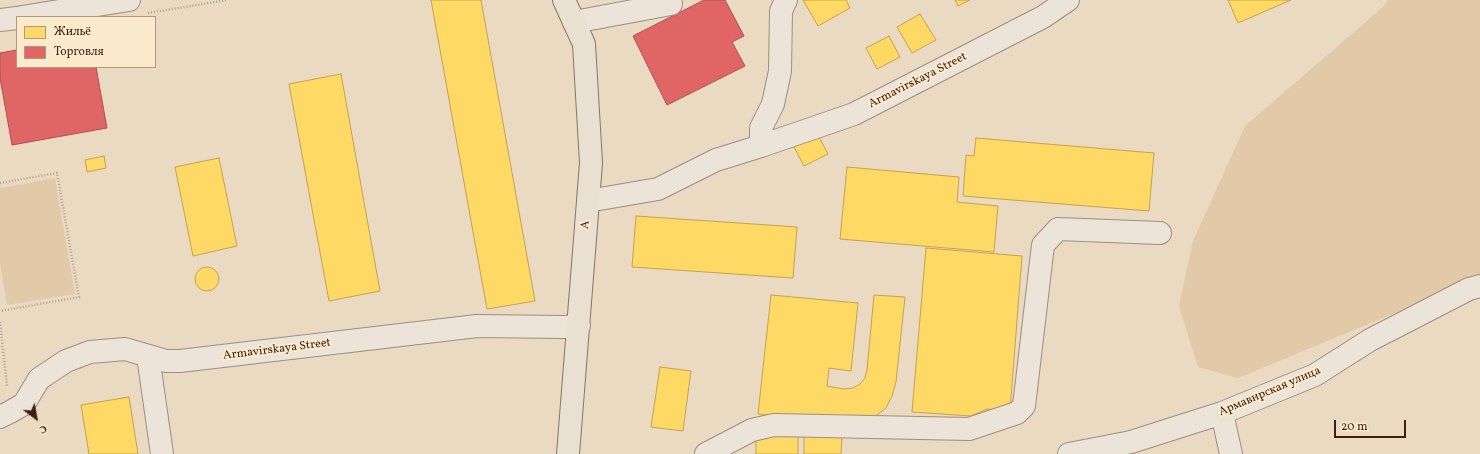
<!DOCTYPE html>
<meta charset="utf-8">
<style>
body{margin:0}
#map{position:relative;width:1480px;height:454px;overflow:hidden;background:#eadac1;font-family:Vollkorn,serif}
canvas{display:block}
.legend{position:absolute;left:16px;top:16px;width:140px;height:52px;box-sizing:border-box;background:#fceacc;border:1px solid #b09881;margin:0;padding:5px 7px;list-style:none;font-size:12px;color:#3f1e10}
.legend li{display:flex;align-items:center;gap:8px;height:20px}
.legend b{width:20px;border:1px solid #b09881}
.north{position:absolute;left:16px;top:398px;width:40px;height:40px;-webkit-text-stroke:3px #fceacc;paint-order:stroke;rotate:148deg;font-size:11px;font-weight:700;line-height:16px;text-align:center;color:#3f1e10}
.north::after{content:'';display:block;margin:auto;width:14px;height:18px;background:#3f1e10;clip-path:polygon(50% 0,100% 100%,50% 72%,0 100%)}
.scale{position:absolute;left:1334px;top:420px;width:72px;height:18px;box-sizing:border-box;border:2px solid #3f1e10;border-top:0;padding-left:5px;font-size:12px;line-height:14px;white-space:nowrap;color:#3f1e10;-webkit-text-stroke:3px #fceacc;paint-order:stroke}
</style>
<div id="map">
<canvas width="1480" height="454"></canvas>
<ul class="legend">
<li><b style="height:11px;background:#ffd966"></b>Жильё</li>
<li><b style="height:11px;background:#e06666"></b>Торговля</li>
</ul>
<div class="north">С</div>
<div class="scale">20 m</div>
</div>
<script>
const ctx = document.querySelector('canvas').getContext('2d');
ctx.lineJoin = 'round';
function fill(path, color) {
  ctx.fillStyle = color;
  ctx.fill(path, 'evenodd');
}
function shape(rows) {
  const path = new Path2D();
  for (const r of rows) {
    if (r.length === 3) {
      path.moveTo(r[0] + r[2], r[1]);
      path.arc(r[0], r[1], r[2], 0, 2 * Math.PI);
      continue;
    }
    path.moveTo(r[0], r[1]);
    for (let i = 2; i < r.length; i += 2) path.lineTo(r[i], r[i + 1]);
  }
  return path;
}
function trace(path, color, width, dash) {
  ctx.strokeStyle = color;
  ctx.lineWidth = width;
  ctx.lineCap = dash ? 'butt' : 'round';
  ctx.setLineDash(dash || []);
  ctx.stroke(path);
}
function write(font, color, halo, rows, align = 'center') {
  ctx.font = font + ' Vollkorn,serif';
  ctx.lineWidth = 4;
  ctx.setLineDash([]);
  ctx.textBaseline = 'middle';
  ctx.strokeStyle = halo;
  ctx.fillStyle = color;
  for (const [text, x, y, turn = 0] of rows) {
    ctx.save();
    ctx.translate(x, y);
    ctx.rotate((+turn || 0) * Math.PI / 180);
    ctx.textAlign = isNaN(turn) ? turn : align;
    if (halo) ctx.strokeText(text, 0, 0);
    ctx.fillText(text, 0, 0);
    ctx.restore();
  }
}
fill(shape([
 [1388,0,1480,0,1480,274,1475,280,1238,378,1198,367,1179,306,1193,241,1245,126,1383,7],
 [55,178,75,294,7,305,0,263,0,188]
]), '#e2caa9');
const homes = shape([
 [431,0,481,0,535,301,487,309,431,0],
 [803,0,846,0,850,8,818,26,803,0],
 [955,0,970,0,958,6,955,0],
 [1228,0,1291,0,1238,23,1228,0],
 [920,14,936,40,912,53,897,27,920,14],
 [889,36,900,57,877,69,866,48,889,36],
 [341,74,380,291,329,301,289,84,341,74],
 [815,129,828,154,804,166,791,141,815,129],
 [976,138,1154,153,1149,211,963,196,966,155,974,156,976,138],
 [104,156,106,168,87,172,85,160,104,156],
 [219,158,237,246,193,256,175,167,219,158],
 [847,167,959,177,957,202,998,206,994,252,840,239,847,167],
 [636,216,797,227,793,278,632,267,636,216],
 [926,248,1022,256,1010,411,987,409,971,416,912,412,926,248],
 [207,279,12],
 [771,295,858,303,851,371,829,368,827,386,843,389,853,388,860,384,865,378,867,370,874,295,905,297,896,382,892,396,886,408,873,418,823,421,758,414,771,295],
 [660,367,691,371,683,431,651,427,660,367],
 [129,397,138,454,89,454,81,405,129,397],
 [756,432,798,432,798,454,756,454,756,432],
 [804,434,842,434,841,454,804,454,804,434]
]);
fill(homes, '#ffd966');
trace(homes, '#c5a14c', 1);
const shops = shape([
 [704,0,725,0,744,36,732,42,745,66,667,105,633,36,704,0],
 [17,50,17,67,96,67,107,128,12,145,0,78,0,53,17,50]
]);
fill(shops, '#e06666');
trace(shops, '#b0504c', 1);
const minor = shape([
 [22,17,129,0],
 [0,20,17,18],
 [574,22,671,4],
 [761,146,761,128,773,104,780,71,781,11,786,0],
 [588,201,658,189,716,160,761,146,854,114,1043,17,1068,0],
 [148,356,162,454],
 [1222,413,1231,454],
 [0,417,10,412,24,404,39,379,66,361,90,352,125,349,166,361,180,361,477,326,564,327,579,326],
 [706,454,752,430,774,425,969,429,1017,413,1024,406,1043,245,1058,229,1160,233],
 [1069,454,1131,442,1222,413,1315,375,1370,340,1469,289,1480,286]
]);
const major = shape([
 [564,0,584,44,591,163,568,454]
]);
trace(minor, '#9c8f80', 24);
trace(major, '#847668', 24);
trace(shape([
 [148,13,227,0],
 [0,183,57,173,79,297,0,311],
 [0,322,7,386]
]), '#aca297', 2.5, [1, 2]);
trace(minor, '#ece4d8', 22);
trace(major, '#e9e0d1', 22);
write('12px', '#3f1e10', '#fceacc', [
 ["Armavirskaya Street",918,81,-27],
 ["A",586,225,-86],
 ["Armavirskaya Street",277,350,-7],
 ["Армавирская улица",1270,392,-23]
]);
</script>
